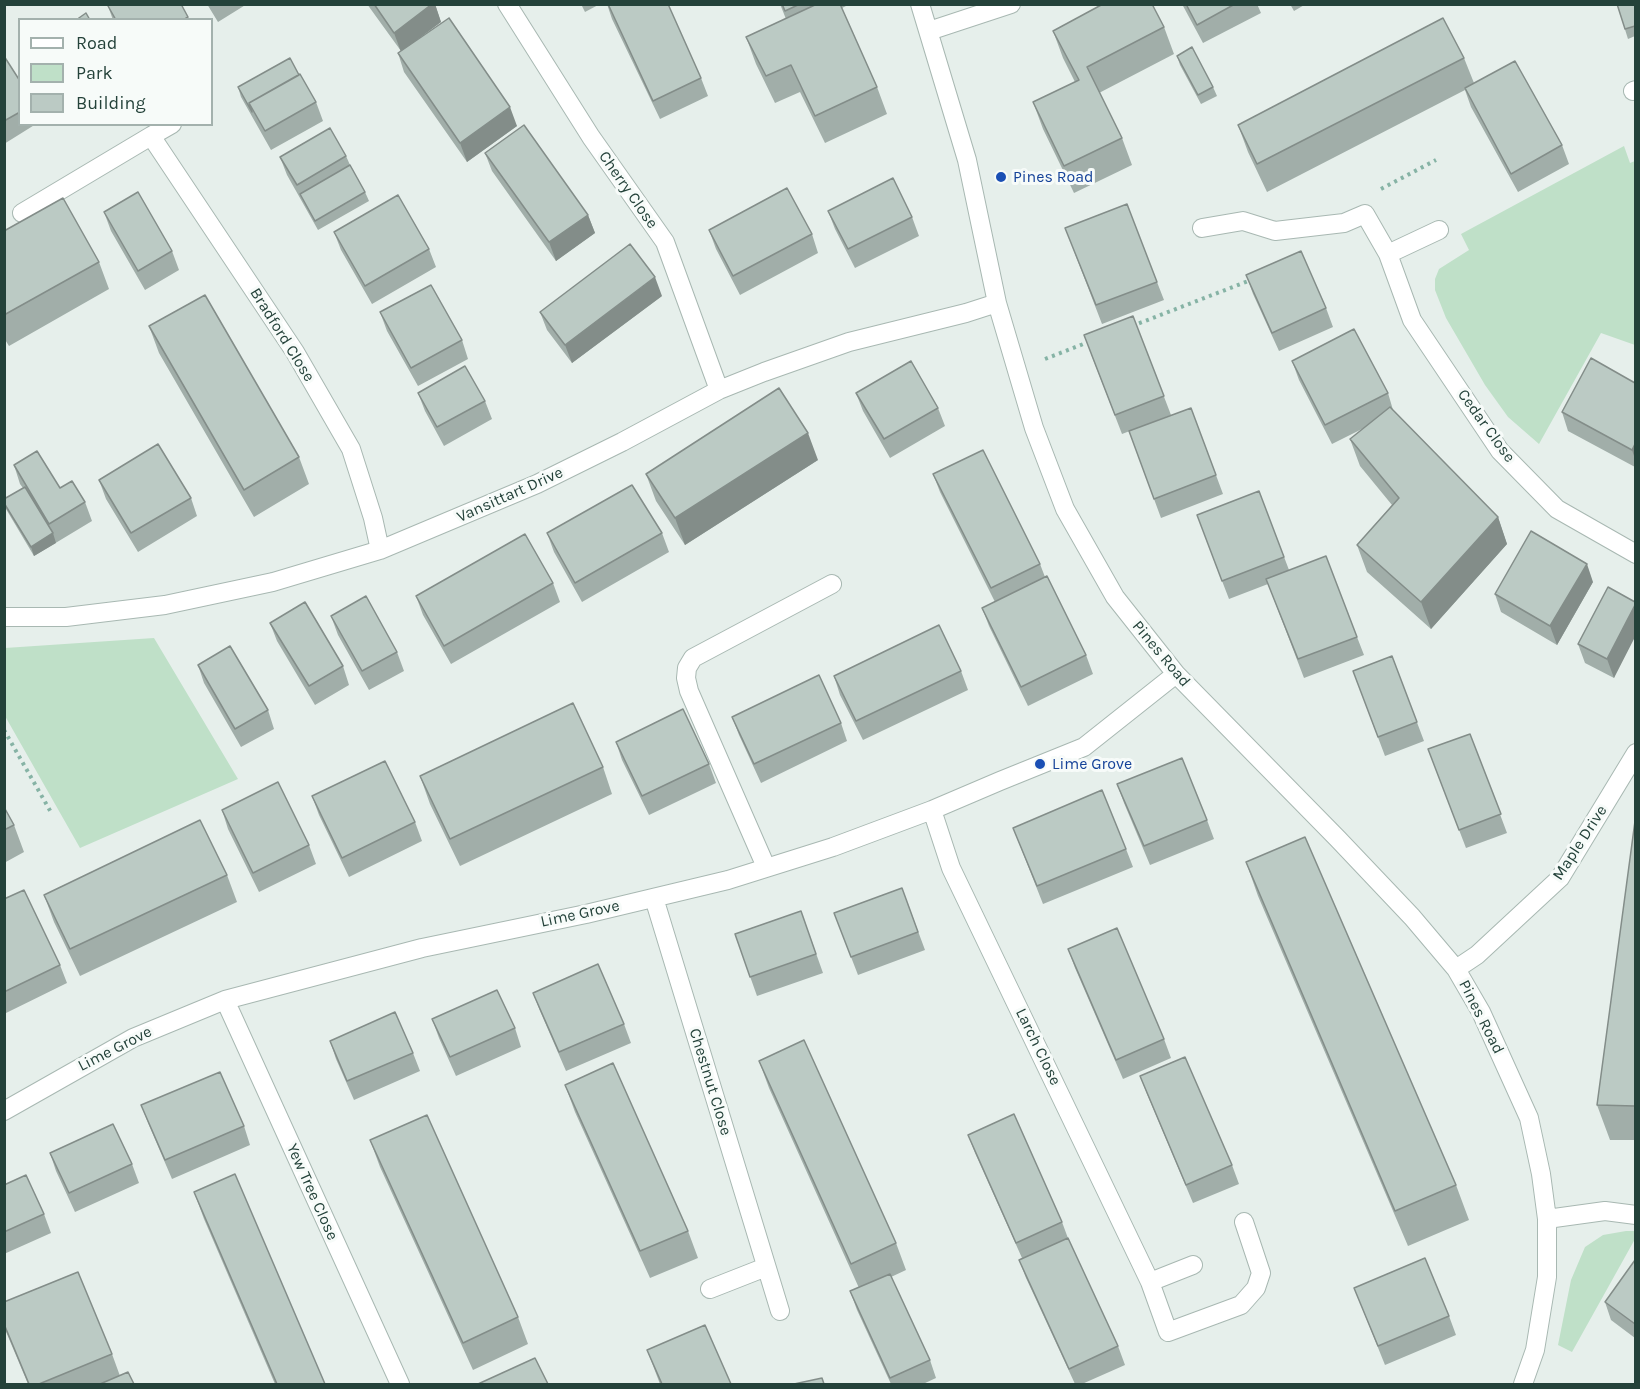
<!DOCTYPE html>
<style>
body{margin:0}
#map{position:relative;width:1640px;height:1389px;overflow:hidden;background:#e6efeb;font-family:Karla,sans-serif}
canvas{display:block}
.frame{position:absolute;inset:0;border:6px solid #24423a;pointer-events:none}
.legend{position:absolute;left:18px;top:18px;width:195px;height:108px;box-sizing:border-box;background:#f7fbf9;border:2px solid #a3b1ad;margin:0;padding:8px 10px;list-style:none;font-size:18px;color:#24423a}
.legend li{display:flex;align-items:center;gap:12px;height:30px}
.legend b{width:30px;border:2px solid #a3b1ad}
</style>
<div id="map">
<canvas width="1640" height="1389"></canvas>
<div class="frame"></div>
<ul class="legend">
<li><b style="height:8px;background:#fff"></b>Road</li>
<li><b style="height:16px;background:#bfe0c8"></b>Park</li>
<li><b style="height:16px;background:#bbcac4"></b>Building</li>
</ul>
</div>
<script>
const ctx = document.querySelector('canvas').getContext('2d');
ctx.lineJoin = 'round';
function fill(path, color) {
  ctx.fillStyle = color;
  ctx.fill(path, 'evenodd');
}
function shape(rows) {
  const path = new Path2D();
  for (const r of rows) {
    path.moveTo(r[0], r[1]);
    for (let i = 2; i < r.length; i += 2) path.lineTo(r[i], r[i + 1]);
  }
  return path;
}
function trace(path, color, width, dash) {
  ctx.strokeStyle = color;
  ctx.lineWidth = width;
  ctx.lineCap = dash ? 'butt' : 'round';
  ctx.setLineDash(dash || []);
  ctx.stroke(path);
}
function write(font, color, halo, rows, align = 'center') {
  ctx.font = font + ' Karla,sans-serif';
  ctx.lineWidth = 6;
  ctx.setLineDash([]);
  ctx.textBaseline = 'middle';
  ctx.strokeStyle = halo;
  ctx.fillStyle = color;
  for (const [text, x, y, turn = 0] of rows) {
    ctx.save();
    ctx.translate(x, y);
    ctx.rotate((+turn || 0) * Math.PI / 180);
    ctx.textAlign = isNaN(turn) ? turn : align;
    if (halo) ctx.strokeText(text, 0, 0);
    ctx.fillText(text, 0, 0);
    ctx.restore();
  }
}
fill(shape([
 [1624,146,1630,163,1635,161,1635,345,1601,333,1539,444,1508,417,1485,385,1446,318,1435,290,1435,279,1439,269,1469,250,1461,234],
 [154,638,238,779,80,848,5,716,5,648],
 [1626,1231,1635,1231,1635,1239,1572,1352,1558,1345,1571,1280,1585,1247,1603,1235]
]), '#bfe0c8');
const minor = shape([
 [507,4,591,137,665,242,719,390],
 [920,4,967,160,997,303,1034,428,1065,509,1115,597,1176,674,1338,839,1412,917,1456,969,1481,1012,1529,1118,1541,1174,1547,1219,1547,1277,1535,1350,1523,1384],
 [929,31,1011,4],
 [1633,91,1636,90],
 [151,136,172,124],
 [22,213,151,136,295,352,351,449,373,518,380,550],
 [1202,228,1243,221,1275,231,1344,223,1365,214,1388,254,1412,320,1500,451,1557,509,1636,554],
 [1388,254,1439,230],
 [4,617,66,617,165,605,273,582,380,550,537,484,622,442,719,390,764,372,849,342,966,313,997,303],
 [932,810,951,868,1150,1282,1168,1332,1241,1305,1256,1288,1261,1273,1244,1222],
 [766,867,689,691,686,678,687,668,693,658,832,584],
 [654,898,780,1311],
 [1456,969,1477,955,1560,878,1636,753],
 [225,1000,400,1384],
 [4,1111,133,1038,225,1000,422,948,586,914,728,880,833,847,932,810,1000,781,1084,747,1176,674],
 [1547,1219,1605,1211,1636,1215],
 [1150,1282,1193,1265],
 [710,1289,766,1267]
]);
trace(minor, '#a8b8b2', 20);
trace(shape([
 [1381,189,1436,160],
 [1132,326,1251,280],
 [1045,359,1091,341],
 [4,730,52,814]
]), '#86b3a5', 4, [3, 4.5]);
trace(minor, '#fff', 18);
fill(shape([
 [207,4,247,4,218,22],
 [367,4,435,4,441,22,412,43,517,126,467,162,404,72,398,53,401,51],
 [581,4,600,4,585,12],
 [607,4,701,78,708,96,660,119,612,19],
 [780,4,845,4,846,6,842,8,877,87,887,114,825,143,800,92,775,103,756,64,746,37,786,19],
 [1182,4,1257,4,1261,13,1203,43],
 [1290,4,1306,4,1294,11],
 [1617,4,1635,4,1635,36,1628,39],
 [108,6,188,17,189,20,113,20],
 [1164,27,1174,54,1099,93,1122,138,1132,165,1074,193,1043,129,1033,102,1075,82,1063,58,1053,31],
 [4,56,20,81,20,124,36,124,4,144],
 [1177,56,1213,87,1217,96,1201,104,1180,65],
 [1464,58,1474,83,1562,145,1569,164,1518,192,1471,107,1465,90,1267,192,1248,152,1238,125],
 [299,75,316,102,323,121,271,150,241,97,238,87],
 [485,153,588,215,595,233,556,261,492,171],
 [346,156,350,165,365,192,369,201,318,230,287,175,280,157],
 [828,211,912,217,919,236,855,268,835,229],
 [104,212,172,251,179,270,145,290,111,231],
 [709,230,812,234,818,253,740,295,716,249],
 [4,231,99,262,109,289,9,346,4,338],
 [334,232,429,249,436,267,372,304,341,250],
 [1072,246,1157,282,1164,300,1102,324],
 [1246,275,1326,308,1333,327,1279,351,1253,294],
 [662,296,572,363,547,330,540,312],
 [380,312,462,340,468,359,418,386,387,331],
 [1133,316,1171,415,1122,434,1091,354],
 [149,326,299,457,309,484,254,517,159,353],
 [1292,361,1388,393,1393,410,1498,517,1507,544,1431,629,1367,572,1357,545,1392,505,1360,466,1350,439,1366,427,1332,444,1299,380],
 [1635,383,1635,467,1568,431,1562,412],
 [418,393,485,401,492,419,444,446,425,411],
 [856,393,938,408,945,426,890,458,863,411],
 [1191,408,1223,494,1161,518,1129,431],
 [818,460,685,545,656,501,646,474],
 [14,465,85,502,92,521,34,556,6,509,4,505,4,499,23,488,20,484],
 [933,474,1040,564,1045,577,1086,655,1093,674,1028,706,989,626,982,608,995,602,940,492],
 [99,480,191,498,197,516,138,552,106,499],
 [1259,491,1289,570,1357,637,1364,655,1304,678,1268,584,1229,599,1204,534],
 [547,533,662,533,669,552,582,602,554,552],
 [1593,582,1557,645,1501,612,1495,594],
 [553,583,560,602,451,664,423,615,416,596],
 [1635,602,1614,678,1585,663,1578,644],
 [331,616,397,652,404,671,369,690,338,635],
 [270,623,343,666,349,685,315,705,277,641],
 [1392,656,1424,741,1385,756,1353,671],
 [198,665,268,710,274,729,241,747,204,683],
 [961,671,968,690,863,740,840,695,834,676],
 [732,717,841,723,847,741,761,783,739,735],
 [1470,734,1507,833,1466,848,1428,749],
 [616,742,709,764,716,783,649,815,622,760],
 [603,767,612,794,460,866,430,804,420,776],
 [1117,784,1207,820,1214,839,1150,865,1124,803],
 [312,796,415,822,422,841,349,877,319,815],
 [4,807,14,825,24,852,4,863],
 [222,810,309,845,316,864,259,892,228,829],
 [1635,821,1635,1140,1610,1140,1597,1105],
 [1013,828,1126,849,1133,867,1043,904],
 [1246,862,1456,1185,1469,1220,1408,1246,1258,896],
 [227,875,237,902,80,976,54,922,44,895],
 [902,888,925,950,858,975,834,913],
 [4,899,60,965,67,983,4,1014],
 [801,911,823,973,757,996,735,934],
 [1068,949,1164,1039,1171,1058,1123,1079,1075,968],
 [533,993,624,1024,631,1043,566,1071,540,1011],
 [432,1019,515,1028,521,1047,456,1076,439,1038],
 [330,1041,413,1053,420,1071,354,1100,336,1059],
 [759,1061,896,1243,906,1270,891,1277,930,1360,936,1378,923,1384,891,1384,857,1310,850,1291,859,1288,769,1088],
 [1140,1076,1232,1165,1239,1184,1193,1203,1147,1094],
 [565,1085,688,1231,698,1258,650,1278,575,1112],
 [141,1105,244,1126,250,1145,172,1179,148,1123],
 [968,1135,1062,1222,1069,1241,1118,1346,1125,1365,1082,1384,1075,1384,1026,1278,1019,1260,1022,1258,975,1153],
 [370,1140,518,1317,528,1344,473,1370,380,1167],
 [50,1153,132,1164,139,1183,75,1212,56,1171],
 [4,1185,44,1214,51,1233,4,1254],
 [194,1192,325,1384,275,1384,204,1219],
 [1635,1260,1635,1338,1611,1320,1605,1302],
 [1354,1288,1449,1316,1456,1335,1385,1365],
 [4,1302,112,1354,120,1376,134,1384,28,1384,4,1327],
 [647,1350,731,1384,660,1384]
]), '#a1aea9');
fill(shape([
 [432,4,435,4,441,22,401,52,394,33],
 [510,107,517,126,467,162,460,143],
 [588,215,595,233,556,261,549,242],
 [655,277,662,296,572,363,565,345],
 [808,433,818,460,685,545,675,518],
 [1635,444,1635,459,1632,450],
 [1498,517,1507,544,1431,629,1421,602],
 [53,533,56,543,34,556,31,547],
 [1587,564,1593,582,1557,645,1550,626],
 [1635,605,1635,637,1614,678,1607,659]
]), '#838d89');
const building = shape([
 [110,4,181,4,188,17,183,20,116,20,108,6,110,4],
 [374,4,432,4,394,33,374,4],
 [608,4,668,4,701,78,653,101,608,4],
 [782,4,800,4,785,11,782,4],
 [817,4,840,4,877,87,815,116,791,65,766,76,746,37,817,4],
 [1103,4,1152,4,1164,27,1087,67,1122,138,1064,166,1033,102,1079,80,1053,31,1103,4],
 [1186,4,1235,4,1197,25,1186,4],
 [1617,4,1635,4,1635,26,1625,29,1617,4],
 [86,13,90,20,76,20,86,13],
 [449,18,510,107,460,143,398,53,449,18],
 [1443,18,1464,58,1257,164,1238,125,1443,18],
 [1192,47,1213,87,1198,95,1177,56,1192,47],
 [4,56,20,81,20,112,4,121,4,56],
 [290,58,299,75,249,103,252,112,238,87,290,58],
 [1515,61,1562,145,1511,174,1465,88,1515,61],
 [300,74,316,102,265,131,249,103,300,74],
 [524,125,588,215,549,242,485,153,524,125],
 [330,128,346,156,297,185,280,157,330,128],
 [350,165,365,192,315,221,300,194,350,165],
 [893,178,912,217,848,249,828,211,893,178],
 [787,188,812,234,733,276,709,230,787,188],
 [138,192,172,251,138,271,104,212,138,192],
 [398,195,429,249,365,286,334,232,398,195],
 [63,198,99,262,4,315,4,231,63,198],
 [1127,204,1157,282,1096,305,1065,228,1127,204],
 [630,244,655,277,565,345,540,312,630,244],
 [1301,251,1326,308,1272,333,1246,275,1301,251],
 [431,285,462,340,411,368,380,312,431,285],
 [205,295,299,457,244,490,149,326,205,295],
 [1133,316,1164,396,1115,415,1084,335,1133,316],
 [1354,329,1388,393,1325,425,1292,361,1354,329],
 [1591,358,1635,383,1635,444,1632,450,1562,412,1591,358],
 [911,361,938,408,884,439,856,393,911,361],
 [465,366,485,401,437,427,418,393,465,366],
 [779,388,808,433,675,518,646,474,779,388],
 [1390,407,1498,517,1421,602,1357,545,1399,498,1350,439,1390,407],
 [1191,408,1216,475,1154,499,1129,431,1191,408],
 [158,444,191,498,131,533,99,480,158,444],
 [983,450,1040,564,991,588,933,474,983,450],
 [37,451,60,488,72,481,85,502,49,524,14,465,37,451],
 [632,485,662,533,575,583,547,533,632,485],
 [25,487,53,533,31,547,4,503,4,499,25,487],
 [1259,491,1284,557,1222,581,1197,515,1259,491],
 [1531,531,1587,564,1550,626,1495,594,1531,531],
 [525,534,553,583,444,646,416,596,525,534],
 [1326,556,1357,637,1298,659,1266,579,1326,556],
 [1047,576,1086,655,1021,687,982,608,1047,576],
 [1608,587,1635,602,1635,605,1607,659,1578,644,1608,587],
 [366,596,397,652,362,671,331,616,366,596],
 [305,602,343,666,309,686,270,623,305,602],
 [939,625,961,671,856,721,834,676,939,625],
 [230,646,268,710,235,729,198,665,230,646],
 [1392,656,1417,722,1378,737,1353,671,1392,656],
 [819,675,841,723,754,764,732,717,819,675],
 [573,703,603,767,450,839,420,776,573,703],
 [683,709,709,764,642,796,616,742,683,709],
 [1470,734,1501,814,1459,830,1428,749,1470,734],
 [1182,758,1207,820,1144,846,1117,784,1182,758],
 [385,761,415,822,342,858,312,796,385,761],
 [278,782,309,845,253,873,222,810,278,782],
 [1102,790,1126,849,1037,886,1013,828,1102,790],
 [4,807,14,825,4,830,4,807],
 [200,820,227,875,70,949,44,895,200,820],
 [1635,821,1635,1106,1597,1105,1635,821],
 [1305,837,1456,1185,1395,1211,1246,862,1305,837],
 [902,888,918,932,851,957,834,913,902,888],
 [24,890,60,965,4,992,4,899,24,890],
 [801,911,816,954,750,977,735,934,801,911],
 [1117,928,1164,1039,1116,1060,1068,949,1117,928],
 [598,964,624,1024,559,1052,533,993,598,964],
 [497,990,515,1028,450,1057,432,1019,497,990],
 [395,1012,413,1053,347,1081,330,1041,395,1012],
 [804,1040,896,1243,851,1264,759,1061,804,1040],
 [1185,1057,1232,1165,1186,1185,1140,1076,1185,1057],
 [613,1063,688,1231,640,1251,565,1085,613,1063],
 [220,1072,244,1126,165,1160,141,1105,220,1072],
 [1014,1114,1062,1222,1016,1243,968,1135,1014,1114],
 [427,1115,518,1317,463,1343,370,1140,427,1115],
 [113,1124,132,1164,69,1193,50,1153,113,1124],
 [235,1174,325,1384,277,1384,194,1192,235,1174],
 [26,1175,44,1214,4,1232,4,1185,26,1175],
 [1068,1238,1118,1346,1069,1369,1019,1260,1068,1238],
 [1425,1258,1449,1316,1378,1346,1354,1288,1425,1258],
 [1635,1260,1635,1324,1605,1302,1635,1260],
 [78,1272,112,1354,39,1384,29,1384,4,1324,4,1302,78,1272],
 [890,1274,930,1360,890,1378,850,1291,890,1274],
 [705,1325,731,1384,662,1384,647,1350,705,1325],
 [535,1358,548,1384,478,1384,535,1358],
 [128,1372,134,1384,100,1384,128,1372],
 [822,1378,824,1384,794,1384,822,1378]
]);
fill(building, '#bbcac4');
trace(building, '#838d89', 1.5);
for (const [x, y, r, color] of [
 [1001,177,6,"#1a4fb4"],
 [1040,764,6,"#1a4fb4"]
]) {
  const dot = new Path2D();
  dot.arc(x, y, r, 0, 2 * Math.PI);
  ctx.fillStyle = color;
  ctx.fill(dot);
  trace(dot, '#f7fbf9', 2);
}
write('16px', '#164399', '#f7fbf9', [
 ["Pines Road",1013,177],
 ["Lime Grove",1052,764]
], 'left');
write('16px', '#24423a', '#f7fbf9', [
 ["Cherry Close",628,190,55],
 ["Bradford Close",282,335,58],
 ["Cedar Close",1486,426,54],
 ["Vansittart Drive",510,495,-24],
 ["Pines Road",1161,654,50],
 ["Maple Drive",1580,843,-57],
 ["Lime Grove",580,914,-12],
 ["Pines Road",1481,1017,63],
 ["Larch Close",1038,1047,64],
 ["Lime Grove",115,1049,-27],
 ["Chestnut Close",710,1082,73],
 ["Yew Tree Close",312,1192,66]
]);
</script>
